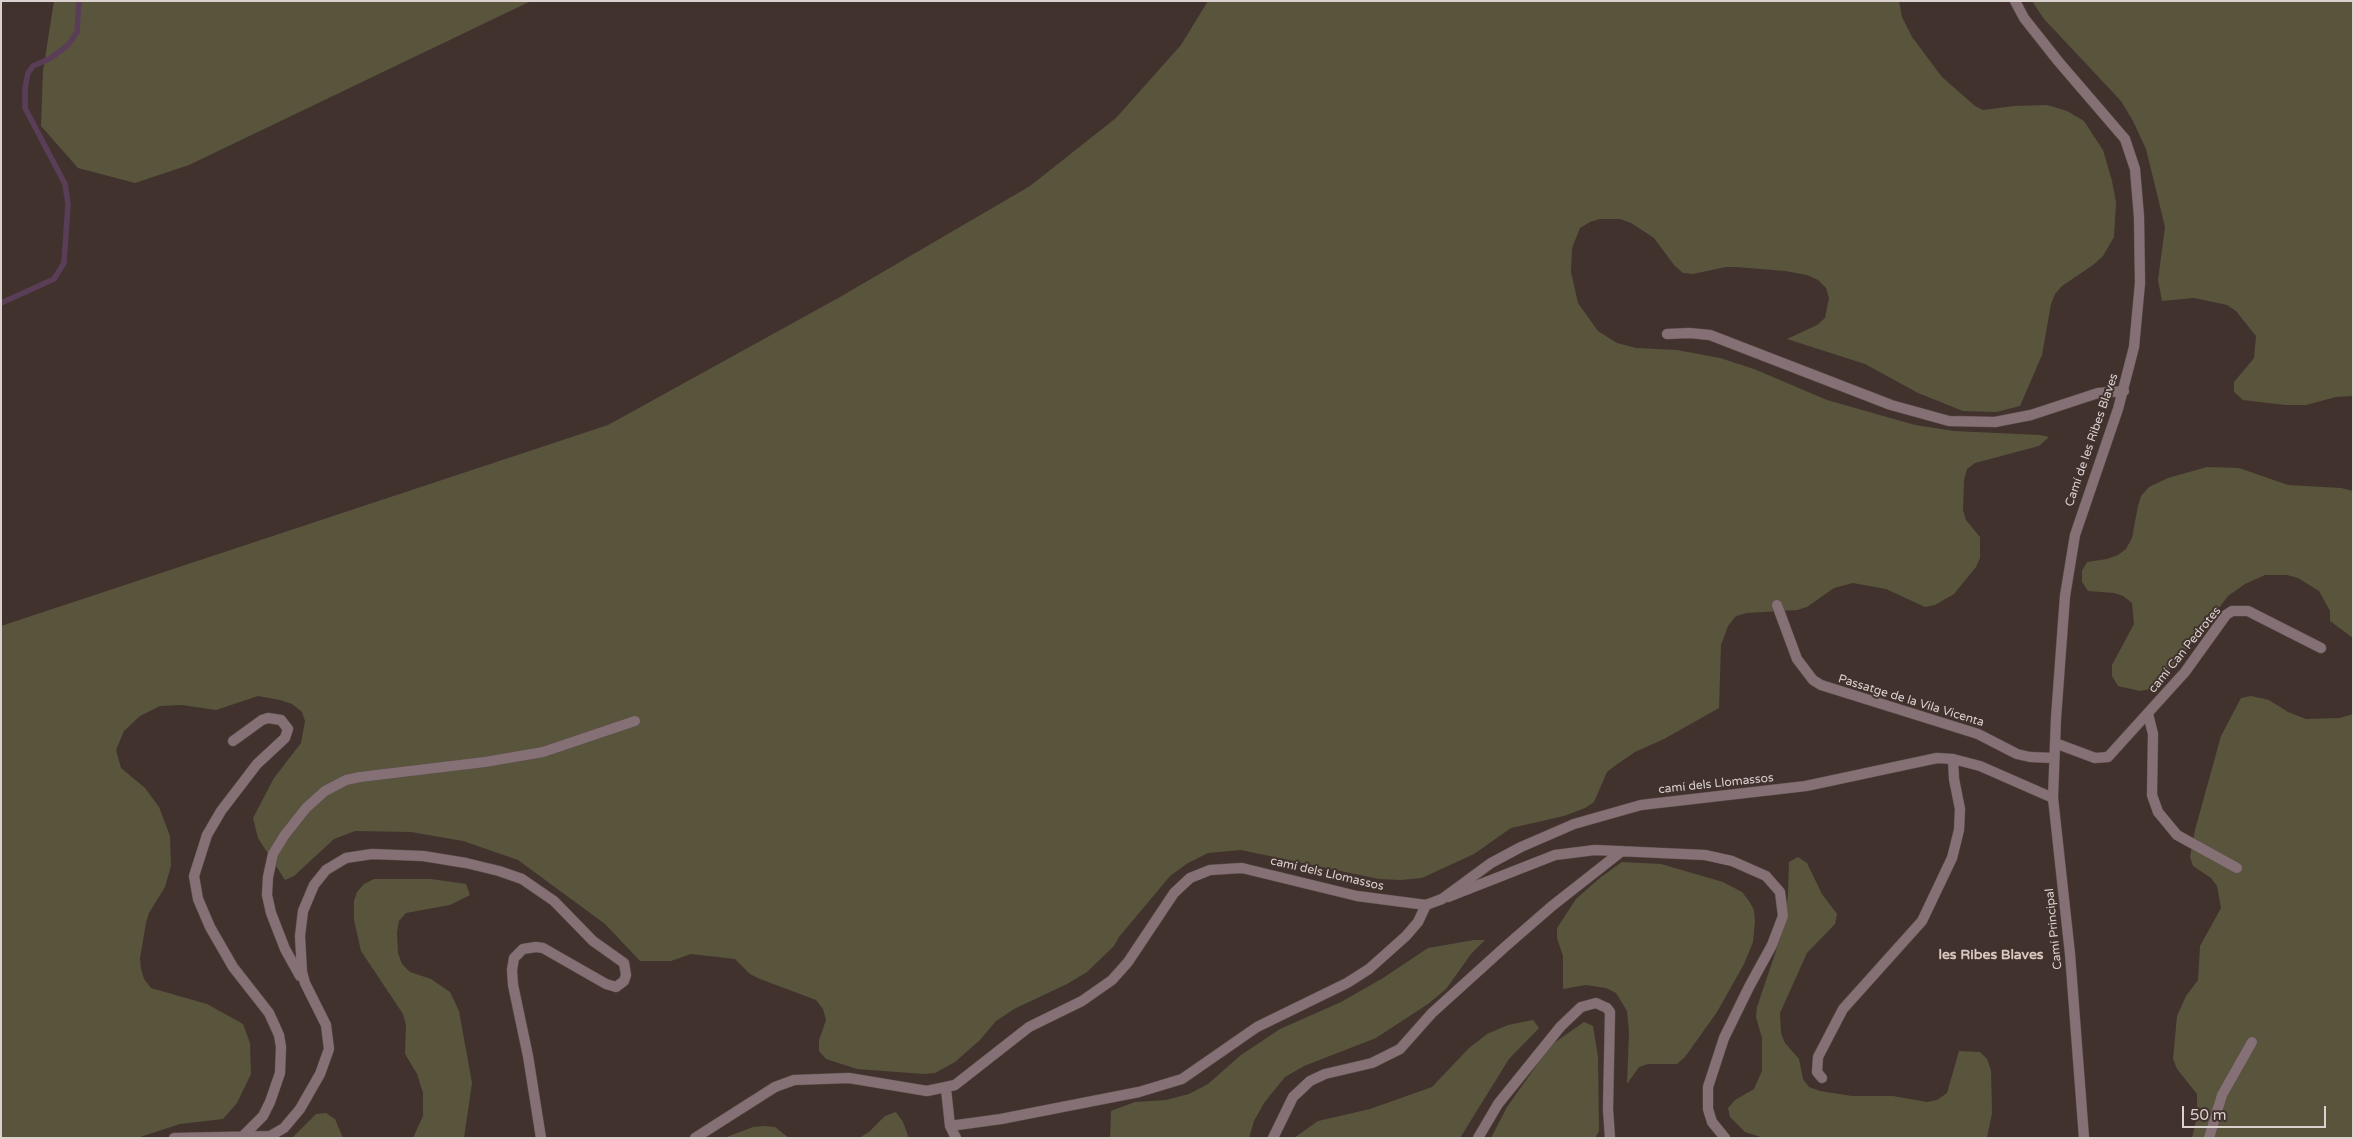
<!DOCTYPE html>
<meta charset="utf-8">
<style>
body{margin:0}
#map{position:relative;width:2354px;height:1139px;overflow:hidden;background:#41322e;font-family:"Varela Round",sans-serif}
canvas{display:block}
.frame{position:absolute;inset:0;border:2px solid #dbd1cf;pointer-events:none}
.scale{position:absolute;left:2182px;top:1106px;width:144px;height:22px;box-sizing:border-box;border:2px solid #dbd1cf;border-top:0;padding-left:6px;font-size:15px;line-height:18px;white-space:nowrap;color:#dbd1cf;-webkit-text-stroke:4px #41322e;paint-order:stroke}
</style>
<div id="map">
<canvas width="2354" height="1139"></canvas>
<div class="frame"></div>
<div class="scale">50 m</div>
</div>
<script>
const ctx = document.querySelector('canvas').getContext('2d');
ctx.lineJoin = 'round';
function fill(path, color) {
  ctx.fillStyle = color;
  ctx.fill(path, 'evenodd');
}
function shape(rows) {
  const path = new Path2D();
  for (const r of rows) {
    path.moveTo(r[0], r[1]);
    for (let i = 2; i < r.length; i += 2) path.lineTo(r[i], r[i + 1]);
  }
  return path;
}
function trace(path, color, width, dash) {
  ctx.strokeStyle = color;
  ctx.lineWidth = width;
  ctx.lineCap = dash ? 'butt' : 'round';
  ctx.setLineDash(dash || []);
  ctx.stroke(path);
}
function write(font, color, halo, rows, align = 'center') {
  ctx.font = font + ' "Varela Round",sans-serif';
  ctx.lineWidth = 4;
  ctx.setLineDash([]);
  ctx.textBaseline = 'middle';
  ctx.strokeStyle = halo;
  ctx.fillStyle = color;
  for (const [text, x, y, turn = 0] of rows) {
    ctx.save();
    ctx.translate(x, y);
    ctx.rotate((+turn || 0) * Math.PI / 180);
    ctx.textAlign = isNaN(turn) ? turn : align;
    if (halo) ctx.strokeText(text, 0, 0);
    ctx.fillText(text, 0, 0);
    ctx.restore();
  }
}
fill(shape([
 [54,1,531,1,189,165,135,183,78,168,41,126,43,71],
 [1208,1,1899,1,1902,17,1912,37,1942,77,1975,106,1983,110,2014,106,2047,105,2067,111,2084,121,2103,150,2112,181,2116,202,2114,237,2103,256,2093,265,2062,286,2055,294,2051,304,2042,355,2020,406,1996,412,1963,411,1918,393,1865,364,1787,339,1817,325,1825,318,1829,298,1826,288,1818,280,1807,275,1785,271,1736,267,1726,267,1693,274,1683,273,1674,265,1654,238,1631,223,1620,219,1600,219,1590,222,1580,228,1572,248,1571,272,1578,303,1598,331,1617,343,1636,348,1677,350,1720,358,1754,369,1827,400,1915,425,1954,431,2040,435,2049,437,2039,446,1975,463,1967,469,1964,480,1963,510,1966,520,1980,537,1980,558,1976,567,1954,594,1935,605,1925,607,1886,589,1853,583,1834,588,1807,607,1797,610,1747,613,1736,616,1728,626,1721,645,1719,708,1664,739,1635,752,1616,765,1607,772,1594,802,1585,808,1564,816,1511,828,1474,854,1422,878,1401,880,1379,879,1241,850,1208,853,1188,863,1170,876,1119,937,1114,946,1087,972,1067,984,1014,1009,996,1021,980,1040,955,1062,935,1073,924,1074,857,1069,826,1059,819,1051,819,1040,826,1020,823,1009,816,1000,760,979,750,974,735,959,691,954,671,961,640,961,605,924,518,860,463,841,411,832,355,831,334,839,294,876,285,880,258,838,253,818,274,778,301,743,305,721,302,712,292,704,280,700,258,696,216,710,182,705,160,706,140,716,124,731,116,750,121,768,145,788,159,807,170,836,171,866,165,887,149,913,146,923,140,958,141,969,144,979,151,988,207,1004,243,1024,250,1043,251,1074,237,1103,223,1119,180,1124,137,1138,1,1138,1,626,608,425,840,297,1030,186,1116,118,1181,45],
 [2032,1,2353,1,2353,396,2336,397,2306,405,2285,405,2243,400,2234,392,2234,382,2254,358,2256,336,2236,311,2227,305,2194,298,2162,301,2158,280,2165,227,2146,149,2133,121,2121,101,2044,19],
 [2207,467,2239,468,2288,485,2341,488,2353,491,2353,638,2330,621,2330,611,2319,591,2298,578,2287,575,2265,575,2245,584,2228,596,2174,666,2150,689,2140,691,2118,686,2112,676,2112,665,2134,624,2132,603,2123,596,2114,593,2088,591,2082,582,2082,571,2087,562,2107,559,2118,555,2126,549,2132,538,2138,506,2141,496,2149,487,2168,478],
 [2251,696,2269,700,2288,712,2306,719,2340,718,2353,714,2353,1138,2192,1138,2197,1116,2197,1094,2177,1069,2173,1059,2177,1016,2186,996,2198,980,2200,946,2221,908,2217,886,2211,878,2193,866,2190,857,2195,830,2221,736,2241,698],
 [1798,857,1807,863,1822,894,1837,914,1835,924,1807,953,1780,1013,1781,1033,1785,1043,1799,1059,1803,1079,1809,1087,1820,1091,1852,1096,1893,1096,1927,1102,1937,1100,1947,1093,1959,1051,1980,1052,1987,1059,1991,1070,1992,1113,1987,1138,1764,1138,1745,1132,1730,1117,1728,1108,1735,1100,1754,1089,1762,1071,1762,1038,1756,1017,1757,1007,1781,936,1784,907,1787,904,1788,893,1789,862],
 [1622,862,1661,864,1723,882,1742,892,1749,901,1754,910,1755,921,1753,942,1744,964,1717,1012,1685,1057,1677,1064,1648,1064,1639,1067,1627,1084,1629,1032,1627,1011,1616,993,1606,988,1586,985,1563,989,1563,956,1557,938,1557,928,1576,899,1601,877],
 [374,879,431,879,466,884,470,895,450,905,406,913,399,921,397,932,398,953,402,964,410,972,431,979,450,992,459,1011,472,1083,464,1138,413,1138,423,1116,423,1093,417,1074,405,1054,406,1025,403,1014,361,951,354,920,354,901,357,892,364,884],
 [1474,940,1485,940,1471,954,1446,989,1428,1004,1376,1038,1304,1066,1285,1077,1264,1103,1254,1121,1249,1138,1110,1138,1111,1111,1135,1102,1166,1100,1189,1094,1208,1084,1241,1055,1280,1029,1341,1002,1383,978,1428,948],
 [1533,1020,1539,1028,1509,1059,1460,1138,1294,1138,1318,1121,1370,1109,1432,1087,1469,1048,1487,1034,1508,1025],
 [1584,1022,1593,1026,1598,1057,1599,1131,1595,1138,1491,1138,1507,1107,1551,1045],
 [896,1112,903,1122,909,1138,859,1138,869,1132,885,1116],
 [326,1113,335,1119,343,1138,292,1138,316,1114],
 [764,1126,775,1127,789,1138,724,1138,753,1127]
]), '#58553c');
trace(shape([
 [1,303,54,279,64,263,68,204,65,184,25,108,25,88,28,73,33,66,51,58,68,45,77,32,79,1]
]), '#5a3e58', 5.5);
const minor = shape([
 [2015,1,2024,18,2058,61,2125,139,2135,169,2139,217,2140,283,2134,347,2118,409,2075,535,2065,596,2056,718,2053,798,2070,954,2084,1138],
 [1667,334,1689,333,1710,335,1891,405,1949,421,1995,422,2031,415,2098,393,2124,391],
 [1777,605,1797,659,1813,680,1821,685,1978,734,2017,754,2030,757,2054,758],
 [2148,714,2153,734,2152,795,2158,812,2177,835,2237,868],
 [233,741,262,720,268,718,281,720,288,729,285,738,257,764,221,811,207,835,194,876,198,899,210,927,233,967,269,1013,279,1035,281,1047,280,1073,270,1102,263,1116,242,1137],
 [2055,743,2095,758,2108,757,2185,672,2226,615,2232,611,2248,611,2321,648],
 [1448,897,1555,855,1595,850,1705,855,1732,861,1766,876,1780,892,1783,916,1772,945,1749,987,1724,1038,1708,1087,1708,1109,1712,1122,1725,1138],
 [300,976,285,949,271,913,267,895,268,877,273,854,284,836,306,808,325,791,346,780,360,777,485,762,543,752,635,721],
 [1822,1078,1817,1072,1818,1057,1843,1009,1922,921,1952,858,1959,830,1960,809,1954,779,1953,759],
 [946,1089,950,1126,956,1138],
 [950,1126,1001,1119,1139,1092,1182,1079,1257,1027,1347,983,1369,969,1406,936,1418,922,1426,905],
 [174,1138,270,1136,284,1128,300,1109,320,1074,329,1049,326,1025,305,983,302,972,300,936,303,911,314,885,326,870,346,858,372,854,423,856,466,863,499,871,522,879,554,901,593,941,624,963,626,975,624,981,616,987,606,984,543,948,536,947,523,949,514,958,512,970,513,985,528,1056,541,1138],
 [695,1138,775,1087,794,1080,849,1078,927,1091,955,1085,1029,1027,1082,1001,1112,980,1128,962,1174,893,1190,878,1210,870,1242,868,1357,896,1426,905,1442,899,1491,863,1521,847,1574,824,1641,805,1806,786,1937,758,1953,759,1980,766,2053,798],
 [1273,1138,1293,1097,1310,1081,1325,1074,1372,1063,1400,1049,1432,1013,1506,946,1552,906,1622,851],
 [1478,1138,1498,1104,1561,1026,1581,1007,1596,1003,1607,1008,1610,1012,1608,1109,1610,1138],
 [2209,1138,2222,1095,2252,1042]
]);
trace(minor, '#5d4f4b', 11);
trace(minor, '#847075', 10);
write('12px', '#dbd1cf', '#41322e', [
 ["Camí de les Ribes Blaves",2092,440,-71],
 ["camí Can Pedrotes",2185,650,-51],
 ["Passatge de la Vila Vicenta",1911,701,17],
 ["camí dels Llomassos",1716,784,-6],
 ["camí dels Llomassos",1327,874,13],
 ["Camí Principal",2054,929,-96]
]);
write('bold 14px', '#dac7c2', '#41322e', [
 ["les Ribes Blaves",1991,955]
]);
</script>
